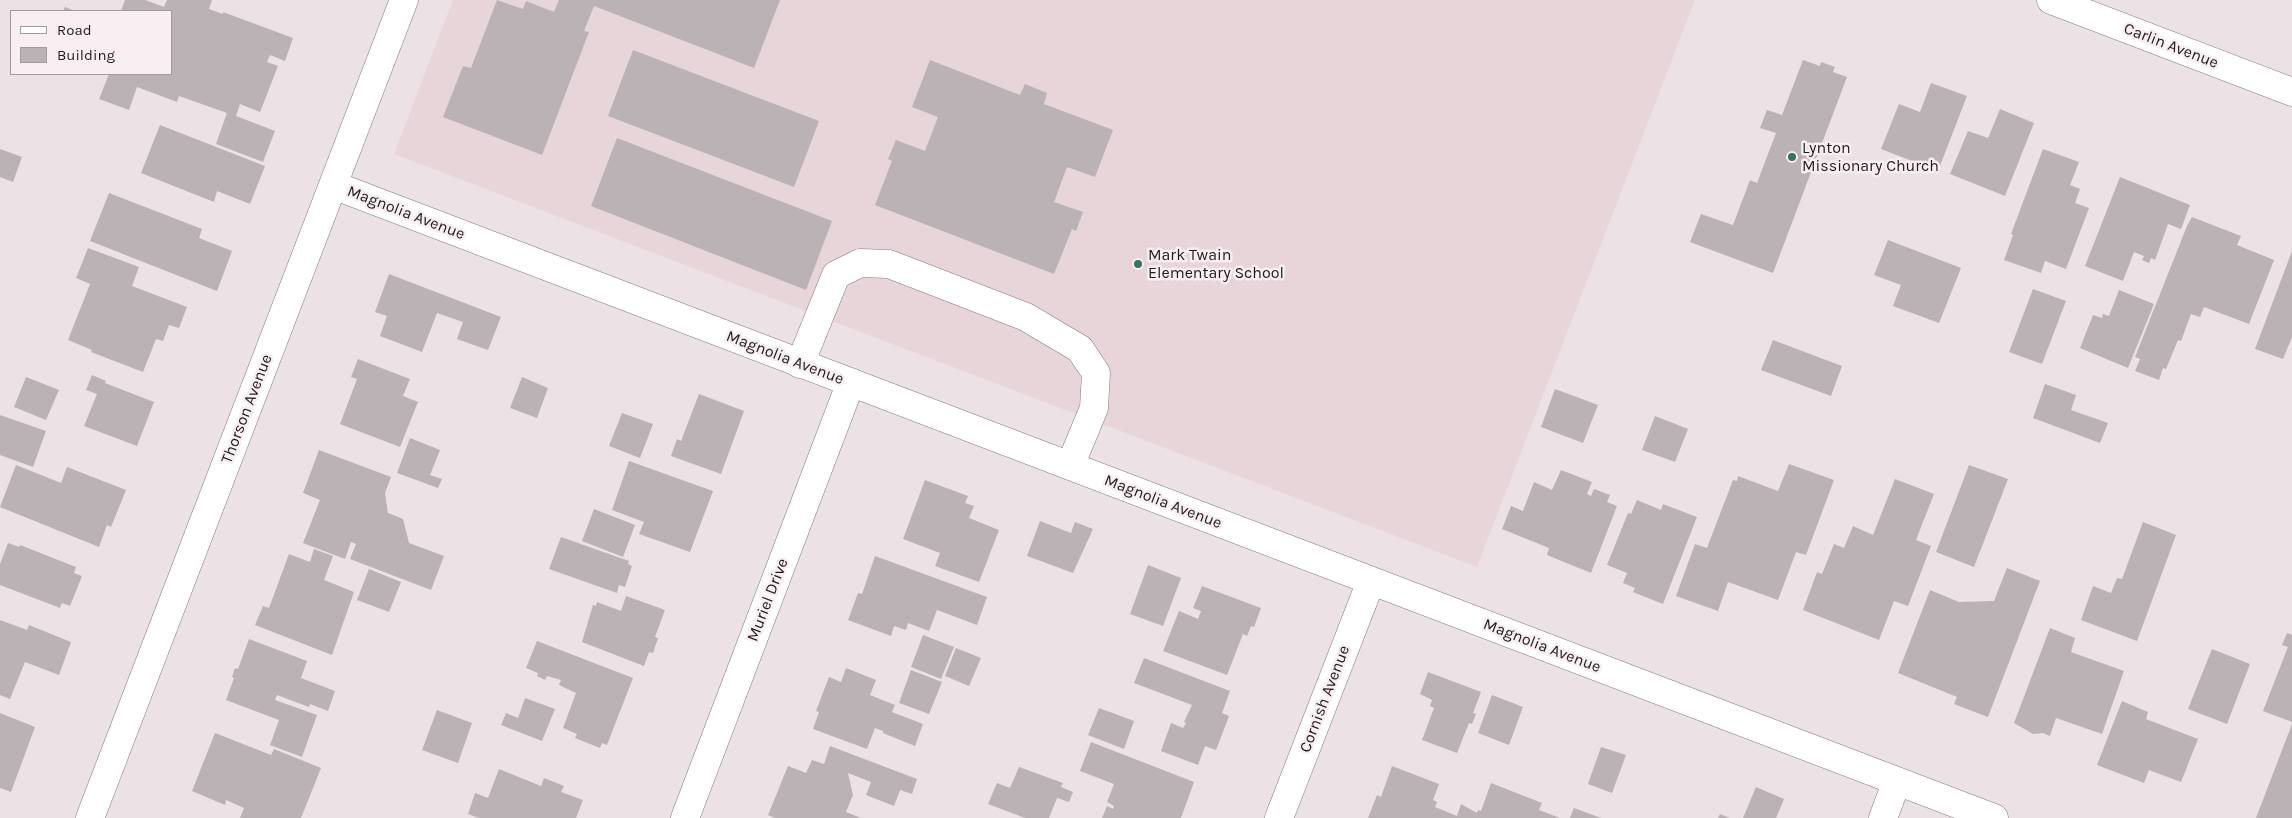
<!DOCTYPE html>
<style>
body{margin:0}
#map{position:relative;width:2292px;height:818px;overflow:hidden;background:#ece2e5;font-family:Karla,sans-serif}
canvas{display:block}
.legend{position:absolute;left:10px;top:10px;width:162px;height:65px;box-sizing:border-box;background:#f9eff2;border:1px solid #a29b9d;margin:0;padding:6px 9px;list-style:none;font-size:15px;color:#1f1c1d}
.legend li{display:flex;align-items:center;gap:10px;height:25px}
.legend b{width:25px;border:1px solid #a29b9d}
</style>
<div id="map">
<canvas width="2292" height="818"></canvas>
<ul class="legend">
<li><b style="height:6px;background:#fff"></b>Road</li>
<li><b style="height:14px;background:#bbb2b5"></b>Building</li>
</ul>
</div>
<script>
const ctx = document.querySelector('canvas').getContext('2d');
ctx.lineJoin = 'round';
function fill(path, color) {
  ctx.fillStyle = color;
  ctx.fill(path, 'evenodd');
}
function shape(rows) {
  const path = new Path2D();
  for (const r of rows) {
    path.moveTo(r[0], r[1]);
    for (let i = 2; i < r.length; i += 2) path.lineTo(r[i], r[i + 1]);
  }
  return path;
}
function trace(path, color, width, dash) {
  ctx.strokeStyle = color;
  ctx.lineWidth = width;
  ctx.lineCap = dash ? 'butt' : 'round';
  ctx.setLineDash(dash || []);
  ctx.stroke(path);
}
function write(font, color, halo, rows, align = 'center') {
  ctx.font = font + ' Karla,sans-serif';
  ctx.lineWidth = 5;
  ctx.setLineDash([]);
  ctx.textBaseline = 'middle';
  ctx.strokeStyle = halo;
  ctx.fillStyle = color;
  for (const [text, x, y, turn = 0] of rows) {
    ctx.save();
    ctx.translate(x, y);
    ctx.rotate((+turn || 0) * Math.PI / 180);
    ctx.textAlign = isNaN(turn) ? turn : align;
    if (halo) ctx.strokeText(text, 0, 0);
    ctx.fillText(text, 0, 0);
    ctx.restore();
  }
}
fill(shape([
 [453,0,1695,0,1477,567,394,154]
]), '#e7d5da');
fill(shape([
 [125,0,145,0,164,7,167,0,212,0,209,9,223,14,223,12,293,38,285,61,270,55,267,62,278,66,260,112,240,104,236,116,275,131,263,162,216,144,227,113,179,96,177,102,137,87,129,110,99,99,109,74,171,74,171,11,121,11],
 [497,0,523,9,526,1,554,12,559,0,780,0,754,68,594,6,584,31,589,32,542,155,443,117,463,66,471,68],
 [65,7,75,11,63,11],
 [633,50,819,121,794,187,608,116],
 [930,60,1020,95,1025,84,1047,93,1044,104,1113,130,1095,177,1067,167,1054,202,1083,212,1076,231,1072,229,1054,274,875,205,892,161,888,159,896,140,925,151,938,117,912,107],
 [1803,60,1820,66,1821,62,1835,67,1833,72,1847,77,1773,273,1690,242,1701,214,1733,225,1750,180,1757,183,1776,133,1760,128,1767,110,1782,115],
 [1931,83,1967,96,1938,171,1881,149,1899,104,1920,112],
 [2000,109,2034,123,2005,196,1950,174,1968,131,1988,138],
 [160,125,265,166,250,204,217,191,214,202,141,173],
 [617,138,832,221,806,290,591,206],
 [0,149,22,157,13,182,0,177],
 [2043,149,2079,162,2070,185,2080,189,2075,203,2089,208,2066,269,2045,261,2041,273,2004,260,2013,235,2011,234],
 [2120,177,2190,205,2181,229,2168,224,2155,260,2151,258,2149,263,2142,260,2144,256,2134,252,2123,281,2085,266],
 [109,193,202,229,199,238,232,251,217,291,90,241],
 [2192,217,2241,236,2237,245,2274,260,2249,324,2204,307,2200,317,2191,314,2181,341,2178,340,2166,369,2163,368,2159,380,2135,371,2140,359,2135,357,2187,226],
 [1888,240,1961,268,1939,323,1893,306,1901,285,1874,275],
 [88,248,139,267,132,286,187,307,179,328,169,325,163,341,156,339,143,372,91,352,92,350,68,340,90,284,76,278],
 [2292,251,2292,337,2283,359,2255,349],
 [389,274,501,317,488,350,457,339,463,322,437,313,422,352,380,336,387,316,375,312],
 [2033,289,2066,301,2042,364,2009,352],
 [2119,290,2154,304,2128,368,2080,348,2093,315,2102,318,2103,314,2109,316],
 [1773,340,1842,366,1831,396,1761,370],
 [358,359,410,379,403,396,418,402,400,447,340,424,357,379,351,377],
 [92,375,106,381,105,383,154,402,137,446,84,426,97,394,86,390],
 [26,377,59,390,46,420,14,407],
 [522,377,548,388,537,418,510,408],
 [2045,384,2076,395,2071,410,2108,423,2100,443,2033,418],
 [1555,389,1598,405,1583,443,1541,427],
 [699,394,744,411,721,474,671,456,677,439,681,441],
 [622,413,653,424,640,458,609,446],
 [0,415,46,431,33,467,0,455],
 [1655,416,1688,429,1675,462,1642,450],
 [410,438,440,450,430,475,442,479,438,488,397,473],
 [319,450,391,477,385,493,388,513,403,519,409,543,444,556,431,590,350,559,356,544,351,542,345,559,303,543,320,500,303,493],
 [629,461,713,491,690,552,639,534,644,522,612,510],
 [1789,464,1834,480,1806,555,1796,552,1778,600,1728,582,1718,611,1676,596,1695,544,1707,548,1733,480,1737,481,1738,476,1778,491],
 [16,465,61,483,67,467,126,490,111,527,107,525,99,547,0,507],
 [1969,465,2008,479,1974,567,1936,552],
 [1561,470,1592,482,1587,494,1591,496,1594,489,1610,495,1607,502,1617,506,1591,573,1547,555,1549,548,1502,529,1511,506,1523,511,1534,482,1552,490],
 [1895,479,1934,494,1916,540,1931,546,1908,606,1894,601,1879,640,1803,610,1817,572,1822,574,1834,544,1844,548,1853,526,1873,535],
 [925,480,968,496,965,503,974,506,969,518,999,530,979,582,935,566,940,553,903,539],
 [1637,500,1661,510,1663,504,1697,517,1663,604,1633,592,1635,588,1623,583,1627,573,1607,565,1628,513,1631,514],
 [594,509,635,525,623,557,582,541],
 [1040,521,1071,533,1075,522,1093,529,1073,573,1027,556],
 [2143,522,2176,535,2137,641,2081,620,2093,586,2111,593,2117,578,2122,579],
 [561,537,629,561,628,564,632,566,625,587,619,585,617,593,549,569],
 [8,543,19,547,20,545,76,567,74,573,82,576,70,606,62,603,60,608,0,585,0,564],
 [314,549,333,556,324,580,354,592,332,655,255,625,263,606,269,608,289,554,310,562],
 [875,556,987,597,977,625,937,610,929,631,908,623,906,630,894,626,891,636,848,620,858,593,862,594],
 [1148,565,1181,578,1163,626,1130,614],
 [2007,568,2040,581,1988,717,1954,704,1957,697,1898,673,1930,590,1959,602,1994,601],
 [369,569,401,582,389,612,357,600],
 [1202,586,1261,608,1254,627,1251,626,1247,636,1243,634,1227,675,1163,651,1179,611,1198,619,1201,611,1193,608],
 [626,596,665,610,655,637,658,638,653,653,649,652,644,666,582,642,593,605,596,606,597,602,621,611],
 [0,620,27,630,29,625,71,642,59,675,25,662,10,699,0,695],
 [2050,628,2075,638,2071,652,2124,671,2102,734,2056,718,2050,736,2043,733,2033,734,2014,723],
 [2287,633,2292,635,2292,722,2263,711,2288,647,2282,645],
 [923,635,954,647,941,679,911,667],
 [249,639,307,661,301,678,335,691,328,711,310,704,309,707,277,695,275,700,317,715,302,757,270,745,279,720,226,700,234,678,232,677,235,668,238,669],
 [537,641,633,678,607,745,602,743,600,748,575,738,577,734,563,728,576,693,559,685,561,680,547,676,545,680,537,676,538,673,526,668],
 [956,648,981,658,969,686,945,676],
 [2212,649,2250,664,2227,724,2188,709],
 [1144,658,1230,691,1222,713,1229,716,1216,750,1205,746,1198,765,1161,751,1171,723,1183,728,1186,723,1184,722,1192,705,1134,683],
 [846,668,876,680,870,695,895,705,892,712,923,724,915,746,883,733,883,731,875,728,867,749,813,729,819,712,816,711,829,677,841,682],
 [911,670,942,682,929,714,899,703],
 [1428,672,1481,692,1473,713,1476,714,1472,724,1469,723,1457,753,1422,740,1434,708,1430,706,1432,700,1420,694],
 [1492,695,1523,707,1509,745,1478,733],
 [525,698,555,709,542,741,501,725,506,713,518,718],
 [2122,701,2148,712,2146,719,2198,739,2181,782,2149,770,2144,783,2097,765],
 [1099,708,1134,721,1124,749,1088,735],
 [437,710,472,723,458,763,422,750],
 [0,713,35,727,11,792,0,788],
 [2292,724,2292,818,2256,818],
 [215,733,271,755,274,749,321,768,301,818,240,818,244,808,226,800,225,805,192,791],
 [1091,742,1194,782,1181,818,1102,818,1107,806,1113,809,1114,806,1107,802,1114,784,1080,771],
 [830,746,917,779,912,794,900,790,894,806,866,795,871,782,848,773,853,795,846,812,861,818,775,818,768,815,788,766,806,773,812,760,824,764],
 [1601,747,1626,755,1612,793,1588,784],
 [1392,766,1439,784,1433,800,1437,802,1435,807,1457,816,1461,804,1477,813,1478,810,1481,811,1491,783,1542,803,1539,810,1560,818,1368,818,1377,795,1381,797],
 [1019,767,1063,783,1061,787,1073,792,1069,802,1057,798,1049,818,1025,818,988,804,997,783,1010,788],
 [499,769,541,786,544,778,564,786,561,792,583,800,576,818,479,818,468,814,475,793,488,798],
 [1756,787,1784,799,1776,818,1743,818],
 [1574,808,1601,818,1570,818],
 [1720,814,1730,818,1718,818]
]), '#bbb2b5');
const minor = shape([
 [2051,0,2292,92],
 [333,185,1994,818],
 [800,364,836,275,860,263,889,264,1026,317,1080,349,1096,373,1094,408,1070,466],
 [90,818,404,0],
 [685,818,851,382],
 [1279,818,1371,581],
 [1883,818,1897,781]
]);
trace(minor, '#847b7e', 29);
trace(minor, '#fff', 28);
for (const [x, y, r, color] of [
 [1792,157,5,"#38725c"],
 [1138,264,5,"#38725c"]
]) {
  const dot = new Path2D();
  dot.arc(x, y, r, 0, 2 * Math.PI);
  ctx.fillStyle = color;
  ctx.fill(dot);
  trace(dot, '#f9eff2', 2);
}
write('16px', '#1f1c1d', '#f9eff2', [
 ["Carlin Avenue",2171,46,21],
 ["Magnolia Avenue",406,213,21],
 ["Magnolia Avenue",785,358,21],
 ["Thorson Avenue",247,409,-69],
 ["Magnolia Avenue",1163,502,21],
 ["Muriel Drive",768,600,-69],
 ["Magnolia Avenue",1542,646,21],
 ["Cornish Avenue",1325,699,-69]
]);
write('16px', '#1f1c1d', '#f9eff2', [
 ["Lynton",1802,148],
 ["Missionary Church",1802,166],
 ["Mark Twain",1148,255],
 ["Elementary School",1148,273]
], 'left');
</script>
